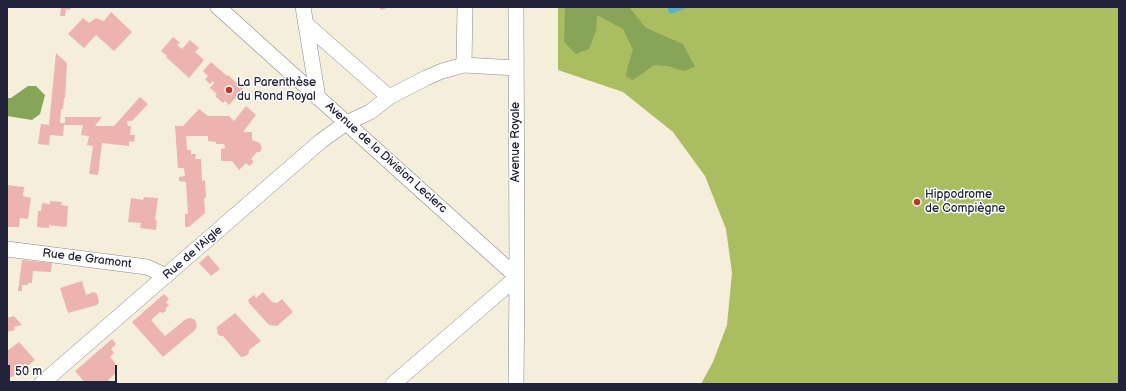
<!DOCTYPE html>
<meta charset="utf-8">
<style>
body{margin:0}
#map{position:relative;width:1126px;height:391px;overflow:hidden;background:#f4eedb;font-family:"Balsamiq Sans",sans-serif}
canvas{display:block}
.frame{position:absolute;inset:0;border:8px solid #22223b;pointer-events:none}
.scale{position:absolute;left:8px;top:365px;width:109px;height:18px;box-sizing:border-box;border:2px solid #22223b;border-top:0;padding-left:5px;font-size:12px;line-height:14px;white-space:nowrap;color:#22223b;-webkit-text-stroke:3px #fff;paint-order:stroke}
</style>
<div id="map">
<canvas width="1126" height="391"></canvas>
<div class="frame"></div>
<div class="scale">50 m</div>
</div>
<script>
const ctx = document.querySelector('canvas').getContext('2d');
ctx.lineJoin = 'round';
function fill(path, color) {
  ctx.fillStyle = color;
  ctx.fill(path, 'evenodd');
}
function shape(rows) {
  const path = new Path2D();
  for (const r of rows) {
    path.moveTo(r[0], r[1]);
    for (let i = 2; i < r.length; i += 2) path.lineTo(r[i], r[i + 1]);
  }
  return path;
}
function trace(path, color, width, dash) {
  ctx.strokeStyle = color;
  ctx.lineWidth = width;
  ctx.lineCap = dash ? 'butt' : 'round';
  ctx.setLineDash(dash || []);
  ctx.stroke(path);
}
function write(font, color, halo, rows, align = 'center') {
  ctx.font = font + ' "Balsamiq Sans",sans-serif';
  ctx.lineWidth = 3;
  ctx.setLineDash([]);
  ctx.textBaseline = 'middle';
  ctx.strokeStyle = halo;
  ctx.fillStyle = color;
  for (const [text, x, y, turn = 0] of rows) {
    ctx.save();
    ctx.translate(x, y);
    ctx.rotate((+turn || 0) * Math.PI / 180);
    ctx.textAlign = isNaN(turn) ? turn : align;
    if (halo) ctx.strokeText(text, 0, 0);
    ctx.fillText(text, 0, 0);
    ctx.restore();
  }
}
fill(shape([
 [558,7,1119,7,1119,384,701,384,713,362,727,325,732,273,726,229,705,176,673,132,623,92,558,70]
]), '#aabd61');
fill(shape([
 [565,7,629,7,646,28,683,44,695,67,684,71,667,66,654,65,633,80,626,76,628,65,633,50,623,29,597,15,596,31,589,49,576,54,564,42],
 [28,86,36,86,45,95,40,114,32,120,7,116,7,98,11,98]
]), '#87a457');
fill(shape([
 [667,7,689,7,670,14]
]), '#52b3d1');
fill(shape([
 [61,7,71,7,70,10,66,9,65,16,60,16],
 [380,7,389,7,381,10],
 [111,12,132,32,114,51,96,35,84,48,68,34,83,18,89,23,96,18,104,21],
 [173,37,180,43,177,45,182,49,190,40,199,48,195,52,204,60,189,78,166,57,167,56,161,51],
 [56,53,67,63,65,98,64,98,63,109,61,109,60,123,65,123,65,117,102,117,95,126,114,126,140,97,148,104,132,121,127,121,128,126,131,126,130,135,135,135,134,142,129,141,129,146,102,143,98,175,89,174,93,146,87,145,89,136,81,135,83,125,64,125,63,136,50,135,49,145,38,144,41,124,49,125],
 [211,62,227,76,228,75,243,89,229,105,225,101,223,103,215,96,217,94,210,88,214,83,213,81,210,84,205,79,208,76,203,71],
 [246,106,256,115,243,132,252,132,252,140,260,143,262,148,260,152,257,152,251,159,254,162,249,166,246,163,239,170,232,161,221,161,221,149,225,148,224,144,216,144,216,142,208,141,208,136,186,136,187,150,191,150,191,154,196,154,195,159,201,159,202,181,205,180,206,198,204,198,205,213,189,227,185,227,185,214,188,214,186,182,179,181,179,177,185,176,184,168,178,168,175,126,183,126,199,109,208,116,229,116,234,121],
 [7,185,24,187,23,196,31,198,28,219,20,218,19,227,7,227],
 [144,197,158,198,155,220,157,220,156,230,140,228,141,223,128,222,131,198,143,200],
 [50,201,62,202,61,205,68,206,67,226,64,227,49,225,49,228,37,227,38,211,41,211,42,203,50,204],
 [208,255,220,269,211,276,199,263],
 [22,260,52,263,51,272,33,271,32,283,28,283,28,285,22,285,22,291,18,291],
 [82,281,86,295,94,292,97,294,99,302,97,305,68,313,60,288],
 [263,292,272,302,277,303,282,299,293,312,277,326,269,325,249,303,248,300,254,295,256,298],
 [164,294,169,299,166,302,169,305,166,308,166,311,163,313,160,312,151,320,164,335,165,336,186,319,191,318,195,320,197,326,195,330,163,357,132,322],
 [235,313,261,341,249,350,249,353,246,356,241,357,223,336,220,336,217,333,218,330,216,328],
 [14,316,22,325,14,327,15,330,7,332,7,318],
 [112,339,116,344,111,349,114,353,110,357,115,363,115,374,108,380,112,384,100,384,99,383,98,384,86,384,75,371],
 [19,342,35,360,12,377,9,377,7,379,7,351]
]), '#ecb3af');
const minor = shape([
 [218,7,517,277],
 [303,7,318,98],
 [516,7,517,277,516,384],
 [307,25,389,97],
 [464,65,465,7],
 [7,249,147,267,166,276],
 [41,384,321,141,346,123,370,112,389,97,426,78,442,71,464,65,516,68],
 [393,384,517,277]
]);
trace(minor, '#8b888b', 16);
trace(minor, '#fff', 15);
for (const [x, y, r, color] of [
 [229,90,4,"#c8321e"],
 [917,202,4,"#c8321e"]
]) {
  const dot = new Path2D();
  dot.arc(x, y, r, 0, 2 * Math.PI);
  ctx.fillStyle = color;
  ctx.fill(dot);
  trace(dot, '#fff', 1.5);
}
write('12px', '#22223b', '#fff', [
 ["La Parenthèse",237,83],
 ["du Rond Royal",237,97],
 ["Hippodrome",925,195],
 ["de Compiègne",925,209]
], 'left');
write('12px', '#22223b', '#fff', [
 ["Avenue Royale",516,142,-90],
 ["Avenue de la Division Leclerc",386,158,42],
 ["Rue de l'Aigle",193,253,-41],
 ["Rue de Gramont",87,259,7]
]);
</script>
